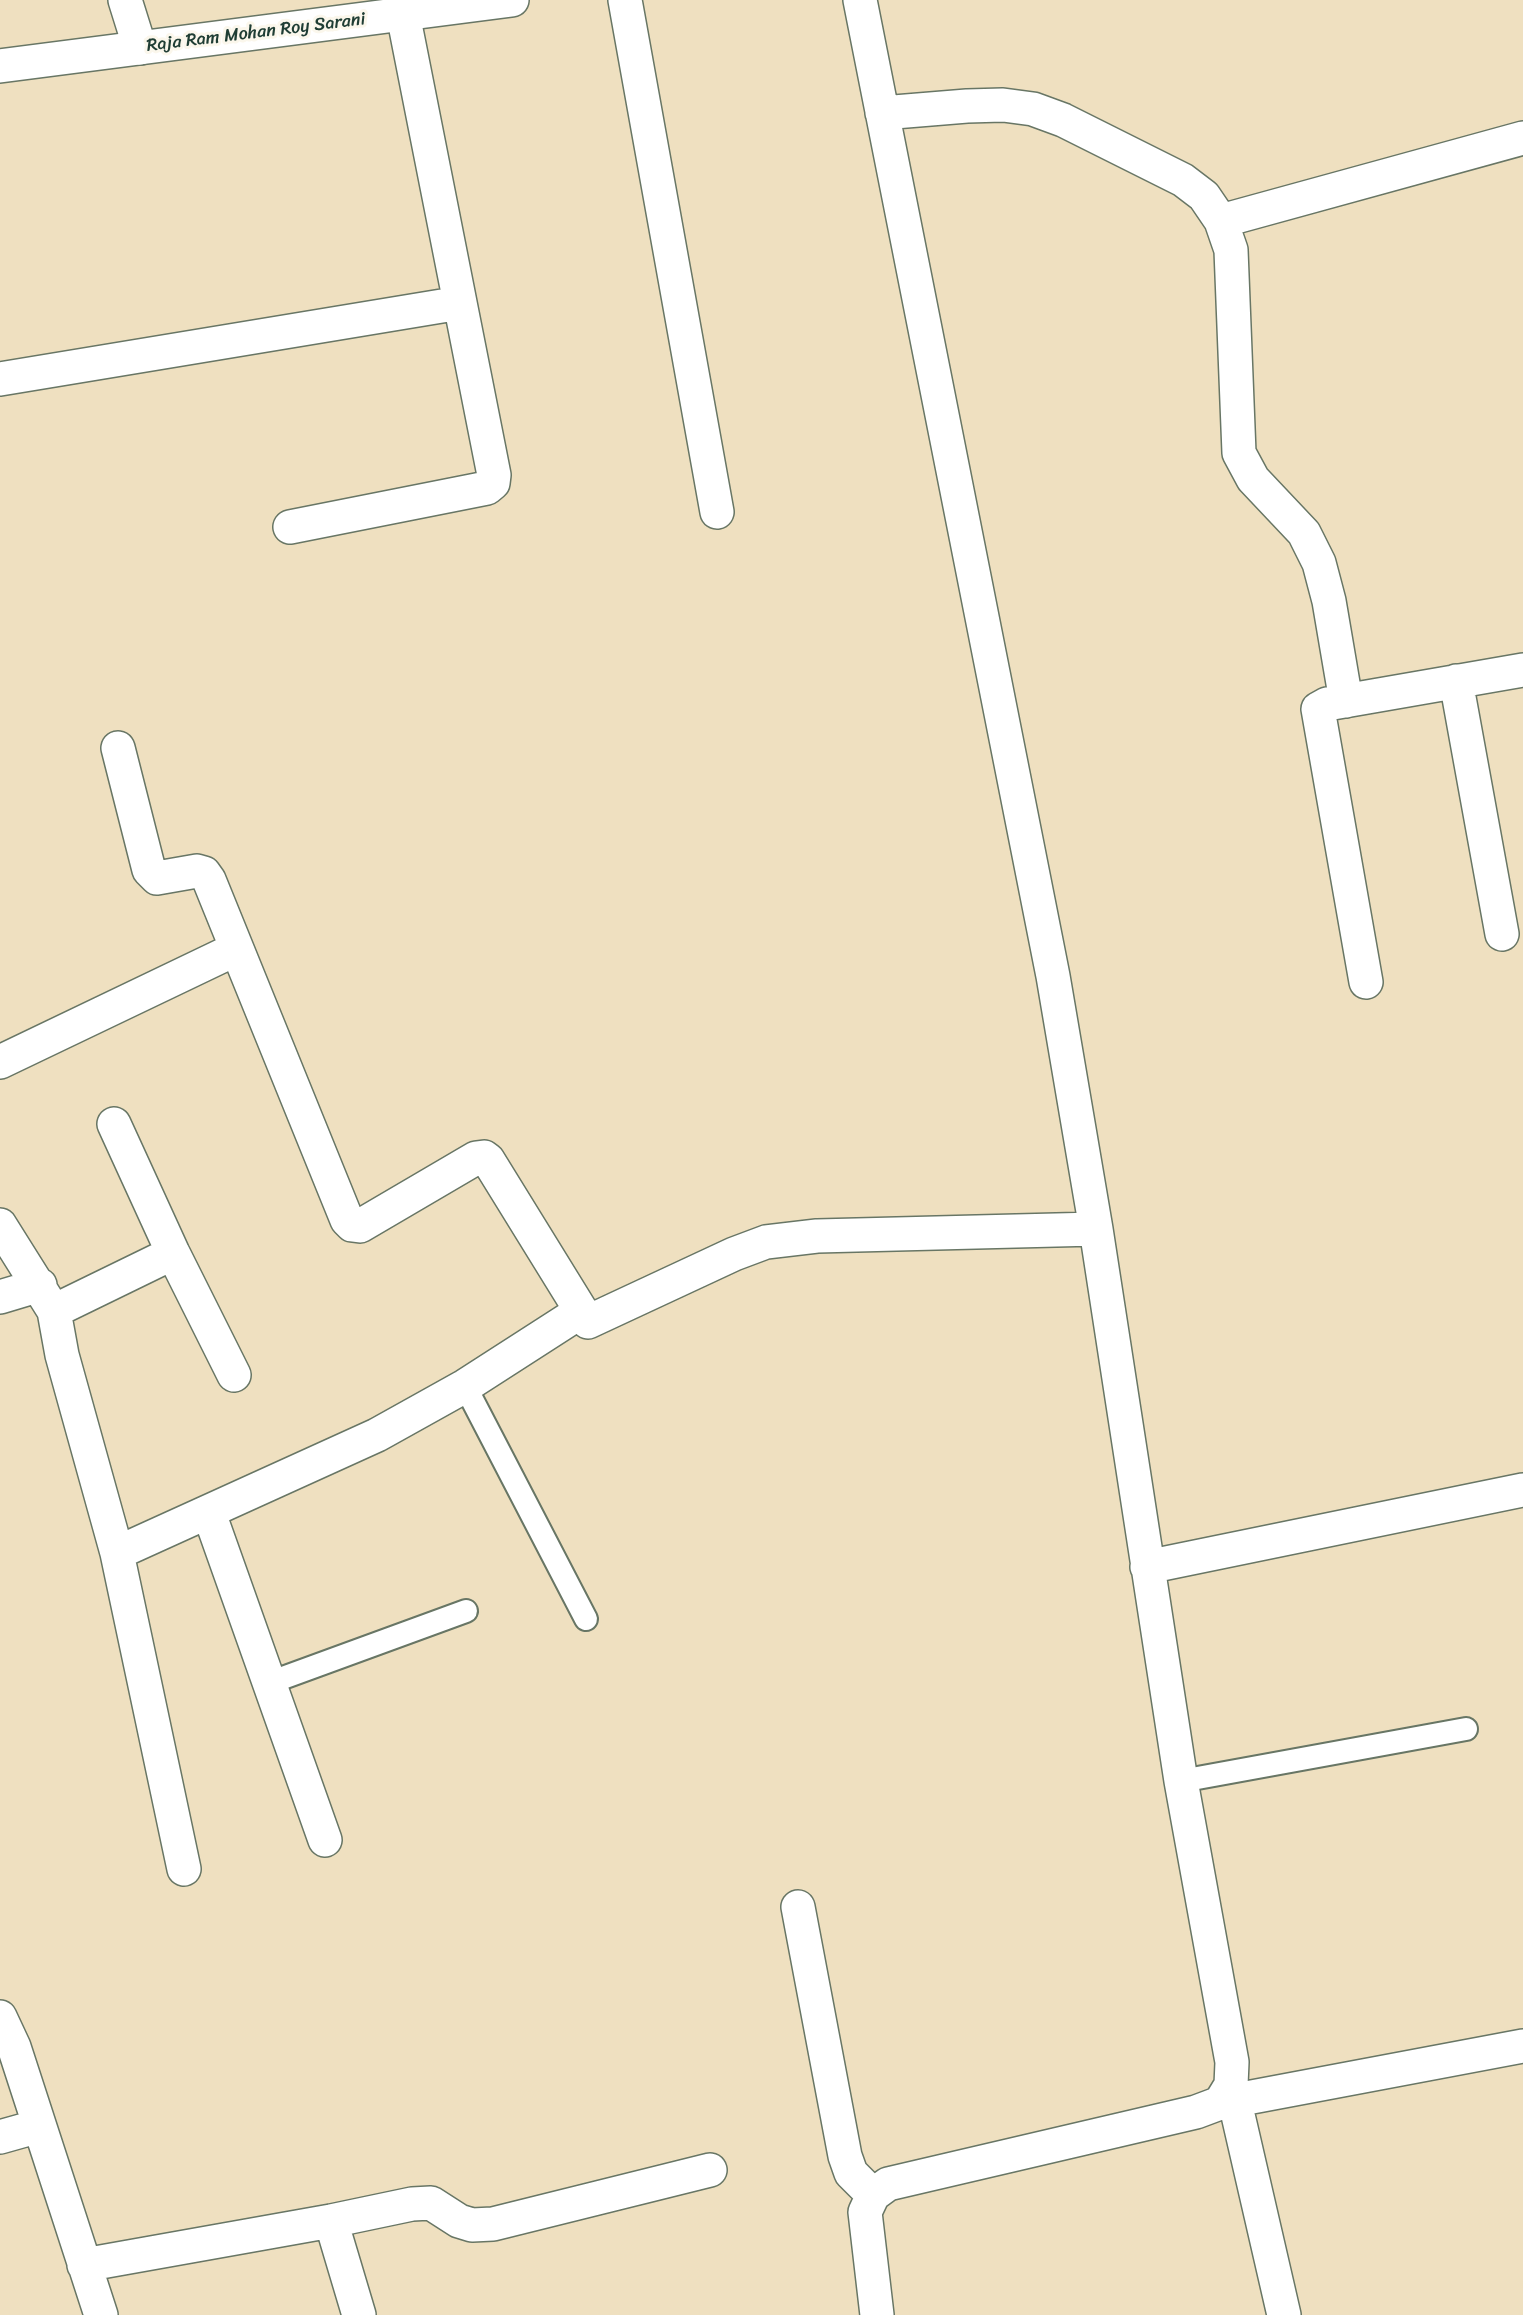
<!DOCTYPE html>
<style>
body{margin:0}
canvas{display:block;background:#efe0c0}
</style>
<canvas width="1523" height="2315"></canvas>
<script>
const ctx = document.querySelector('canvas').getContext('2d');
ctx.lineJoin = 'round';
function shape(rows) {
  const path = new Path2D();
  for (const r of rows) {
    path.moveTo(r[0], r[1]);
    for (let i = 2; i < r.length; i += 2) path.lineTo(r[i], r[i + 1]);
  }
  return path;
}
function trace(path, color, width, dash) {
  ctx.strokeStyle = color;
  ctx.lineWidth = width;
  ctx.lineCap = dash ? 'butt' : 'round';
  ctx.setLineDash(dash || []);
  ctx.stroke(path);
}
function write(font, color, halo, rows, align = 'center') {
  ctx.font = font + ' Sriracha,sans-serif';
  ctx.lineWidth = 6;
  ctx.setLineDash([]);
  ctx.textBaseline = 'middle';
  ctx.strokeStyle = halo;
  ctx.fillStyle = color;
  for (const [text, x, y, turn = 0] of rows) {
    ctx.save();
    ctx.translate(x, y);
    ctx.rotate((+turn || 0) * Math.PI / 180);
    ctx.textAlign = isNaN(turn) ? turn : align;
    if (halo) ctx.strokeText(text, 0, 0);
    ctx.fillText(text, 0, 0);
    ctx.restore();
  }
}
const service = shape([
 [465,1386,586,1619],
 [269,1683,466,1611],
 [1181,1781,1466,1729]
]);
const minor = shape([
 [125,0,140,48],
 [625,0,717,512],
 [860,0,1053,976,1096,1229,1181,1781,1232,2062,1231,2085,1220,2103,1196,2112,888,2184,873,2195,865,2212,877,2315],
 [882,113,967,106,1003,105,1033,109,1063,120,1183,180,1204,196,1221,221,1231,250,1239,453,1253,479,1304,533,1319,563,1329,601,1346,701],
 [1221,221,1523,138],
 [0,379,460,303],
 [290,527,487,488,493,483,494,475,403,14],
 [1456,681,1502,934],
 [118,748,149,870,157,878,197,871,204,873,209,880,347,1220,352,1225,360,1226,476,1158,484,1157,488,1160,588,1322,734,1254,766,1242,817,1236,1096,1229],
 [1366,982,1318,709,1327,704,1523,670],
 [0,1062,236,949],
 [114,1124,173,1253,234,1375],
 [0,1225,54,1311,62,1355,117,1553,184,1869],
 [0,1297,40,1285],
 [54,1311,173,1253],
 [209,1513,325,1840],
 [117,1553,377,1435,465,1386,580,1312],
 [1147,1567,1523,1490],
 [798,1907,845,2156,851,2173,873,2195],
 [0,2017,14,2047,101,2315],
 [1235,2102,1284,2315],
 [1220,2103,1523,2046],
 [0,2137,39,2126],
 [331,2221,359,2315],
 [84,2265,331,2221,412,2204,431,2203,459,2221,472,2225,493,2224,710,2170]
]);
const tertiary = shape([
 [0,66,512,0]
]);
trace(service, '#687665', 26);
trace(minor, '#687665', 36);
trace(tertiary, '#687665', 36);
trace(service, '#fff', 22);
trace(minor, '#fff', 33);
trace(tertiary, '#fff', 33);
write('18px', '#1f3d34', '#fbf7ec', [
 ["Raja Ram Mohan Roy Sarani",256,33,-7]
]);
</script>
